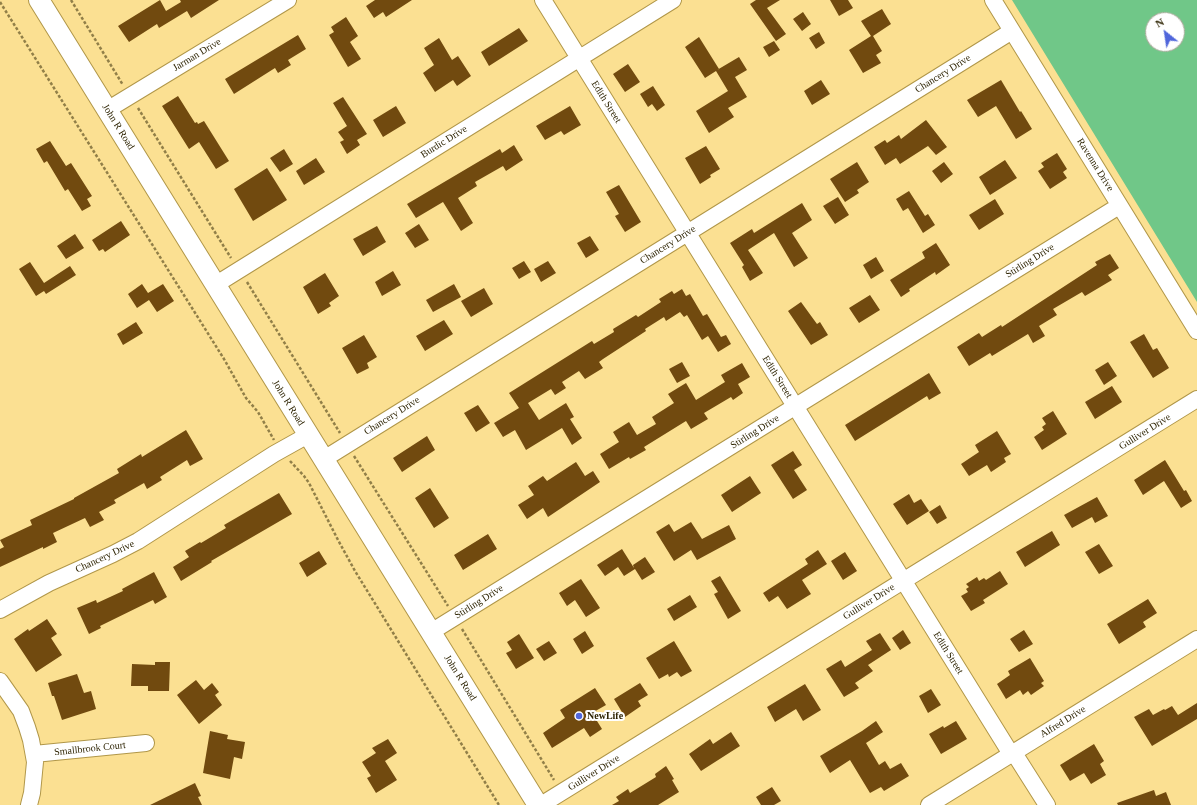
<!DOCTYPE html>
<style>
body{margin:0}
#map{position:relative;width:1197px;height:805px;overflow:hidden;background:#fbe092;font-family:Georgia,serif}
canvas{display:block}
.north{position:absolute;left:1145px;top:12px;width:40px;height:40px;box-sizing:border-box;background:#fff;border:1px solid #aba79a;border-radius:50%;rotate:330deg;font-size:11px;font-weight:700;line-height:16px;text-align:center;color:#2e2403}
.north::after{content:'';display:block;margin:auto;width:14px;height:18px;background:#5066db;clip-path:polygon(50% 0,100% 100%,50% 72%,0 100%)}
</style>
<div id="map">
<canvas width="1197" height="805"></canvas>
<div class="north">N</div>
</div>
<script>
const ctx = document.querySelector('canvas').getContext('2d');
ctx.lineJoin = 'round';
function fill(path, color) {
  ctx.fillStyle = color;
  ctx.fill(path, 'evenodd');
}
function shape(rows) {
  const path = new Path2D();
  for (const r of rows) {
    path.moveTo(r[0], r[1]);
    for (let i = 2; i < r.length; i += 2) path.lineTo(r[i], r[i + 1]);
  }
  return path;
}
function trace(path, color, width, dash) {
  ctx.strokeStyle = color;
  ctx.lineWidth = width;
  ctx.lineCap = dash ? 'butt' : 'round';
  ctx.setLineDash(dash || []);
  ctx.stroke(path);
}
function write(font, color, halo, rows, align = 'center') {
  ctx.font = font + ' Georgia,serif';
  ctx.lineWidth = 4;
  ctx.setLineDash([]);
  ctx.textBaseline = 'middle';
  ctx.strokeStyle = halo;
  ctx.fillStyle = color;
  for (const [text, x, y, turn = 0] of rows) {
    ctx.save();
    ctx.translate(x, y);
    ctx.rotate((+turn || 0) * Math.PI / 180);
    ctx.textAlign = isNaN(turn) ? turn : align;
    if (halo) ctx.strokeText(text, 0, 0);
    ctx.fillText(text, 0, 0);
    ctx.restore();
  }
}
fill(shape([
 [1012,0,1197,0,1197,302],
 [1153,20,1177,20,1177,44,1153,44]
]), '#70c788');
fill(shape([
 [160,0,166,11,181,2,180,0,219,0,191,18,187,11,159,28,157,24,129,42,118,26],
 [375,0,412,0,386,17,383,12,374,18,366,6],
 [756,0,780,0,767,8,786,34,776,41,750,4],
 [830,0,848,0,853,8,839,16],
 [882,9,891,24,873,36,882,51,876,55,881,63,863,73,849,50,871,36,861,21],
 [803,12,811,24,802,31,793,19],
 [346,17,358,36,350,42,361,59,348,67,329,35,334,32,331,27],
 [519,28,528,41,489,66,481,52],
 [819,32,825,43,816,49,809,38],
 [298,35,306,49,288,60,291,65,278,73,275,68,234,94,225,79],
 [699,37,719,69,717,70,739,57,747,70,735,77,747,97,728,108,734,117,709,133,696,111,728,91,716,71,705,78,685,47],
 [439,38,452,60,458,56,471,76,457,86,453,80,435,92,423,73,434,65,424,48],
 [774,41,780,50,769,57,763,47],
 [628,64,640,82,625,92,613,74],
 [821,80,830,94,812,105,804,91],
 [1001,80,1020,112,1021,111,1032,129,1016,139,996,106,978,117,967,100],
 [653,86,665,105,657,111,652,104,648,107,640,94],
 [178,96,195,123,197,122,198,124,204,121,229,161,216,169,199,142,189,149,162,106],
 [343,97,367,134,357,140,360,145,347,154,340,142,344,140,338,132,347,126,333,103],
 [396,106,406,123,383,137,373,120],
 [570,106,581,125,564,135,561,131,545,140,536,126],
 [926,120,947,147,936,155,928,146,900,164,896,158,885,165,874,147,885,140,887,143,899,135,901,139],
 [50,141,66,166,71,163,92,196,87,199,91,206,82,211,68,189,65,191,47,161,44,163,36,149],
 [514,145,523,160,506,171,503,166,475,182,477,186,458,198,473,223,461,231,443,202,416,218,407,204,500,149,502,153],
 [706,146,720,169,710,175,711,177,700,184,685,158],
 [284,149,293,164,280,172,270,158],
 [1057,153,1067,169,1063,172,1067,178,1050,189,1038,171,1044,167,1041,163],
 [316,158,325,172,304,185,296,171],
 [1005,160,1017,178,990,195,979,177],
 [857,162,869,182,857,190,859,193,845,202,830,179],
 [944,162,953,174,941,183,932,171],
 [267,168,287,200,253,221,234,189],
 [619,185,641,222,625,232,615,216,619,214,606,192],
 [909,191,925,216,928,214,935,225,923,233,908,208,903,211,896,199],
 [838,197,849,215,835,224,823,206],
 [995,199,1004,214,979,230,969,215],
 [802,203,812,220,792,233,808,258,794,267,774,233,748,250,763,273,750,281,742,267,744,265,730,243,752,229,754,233],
 [121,221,130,235,105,252,103,249,99,251,92,240],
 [419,224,429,240,415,248,405,233],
 [377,226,386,242,363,256,353,239],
 [75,234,84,248,66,259,57,246],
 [590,236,599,250,586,258,577,243],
 [936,243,950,265,936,275,935,272,909,289,910,291,901,297,890,280,925,258,922,252],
 [1110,254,1119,268,1108,275,1112,280,1085,296,1082,292,1053,309,1057,315,1039,326,1045,336,1033,343,1028,334,992,356,990,353,969,366,957,347,979,333,982,337,1001,325,1002,327,1097,265,1095,262],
 [876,257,884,271,871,279,863,265],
 [524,261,531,272,519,279,512,268],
 [548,261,556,273,541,282,534,269],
 [30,262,44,283,70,266,76,275,46,294,44,291,36,296,19,269],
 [393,271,401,285,382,296,375,282],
 [325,273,339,296,329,303,331,306,318,314,303,287],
 [142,284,148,293,163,284,174,301,157,312,149,300,137,308,128,294],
 [454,284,461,297,433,312,426,300],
 [484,288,493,304,471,317,461,301],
 [682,289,686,296,690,294,703,316,707,314,721,337,726,335,731,344,718,352,708,336,702,340,687,315,684,317,680,312,666,321,664,317,645,329,646,331,603,359,599,362,603,368,585,379,579,371,562,382,566,388,555,395,551,389,528,403,539,420,566,403,574,417,570,419,582,438,572,445,562,428,526,450,515,430,503,437,494,423,519,408,509,393,592,341,594,344,614,332,613,329,636,315,638,317,661,302,659,299,672,291,674,294],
 [870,295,880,310,859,323,849,308],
 [801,302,817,324,820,322,828,335,811,345,788,311],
 [444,320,453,334,425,351,416,336],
 [136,322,143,333,123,345,117,334],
 [1144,334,1153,350,1157,348,1169,368,1153,378,1130,342],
 [364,335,377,357,367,363,369,368,357,374,342,348],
 [682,362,690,376,677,383,669,369],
 [1108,362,1117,376,1104,385,1095,370],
 [742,363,750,377,738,384,743,393,733,400,731,397,704,413,708,419,691,429,686,421,644,447,646,450,630,459,629,457,609,469,600,454,619,442,613,432,629,422,637,435,656,424,652,417,674,403,668,394,686,383,696,400,725,382,721,375],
 [929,373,941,393,929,400,927,396,855,441,845,425],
 [1112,386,1122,402,1095,419,1085,402],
 [478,405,490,423,476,432,464,413],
 [1053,411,1067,434,1042,450,1034,437,1044,430,1042,427,1046,424,1042,418],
 [186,430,203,459,190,466,187,460,160,477,162,480,147,489,144,483,114,500,116,503,99,512,104,520,90,527,85,518,53,533,57,542,43,549,43,547,0,567,0,549,4,547,0,540,32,525,30,520,74,499,74,498,119,473,117,469,141,454,142,457],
 [997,431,1011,454,1004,458,1006,462,991,472,987,465,969,476,961,464,979,452,975,445],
 [427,436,435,450,402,472,393,458],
 [793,451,802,465,794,470,807,490,793,499,771,465],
 [1165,460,1184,491,1186,490,1192,501,1181,508,1164,481,1143,495,1134,480],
 [576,462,585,476,593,471,600,482,548,517,543,508,527,519,518,505,534,495,528,486,543,476,547,481],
 [750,476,761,493,732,512,721,495],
 [430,488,449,518,434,528,415,498],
 [279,493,292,514,211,561,212,562,181,581,173,567,189,557,185,551,200,542,201,543,226,528,224,525],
 [909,494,914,503,921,499,929,511,907,525,893,504],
 [1097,497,1108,516,1095,523,1092,517,1072,528,1064,515],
 [940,505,947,518,937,524,929,512],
 [691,522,702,539,729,525,736,539,697,560,691,550,674,561,656,532,669,524,674,532],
 [1052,531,1060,545,1025,567,1016,552],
 [488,534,497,549,463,570,454,555],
 [1099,544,1113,566,1099,574,1085,552],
 [622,549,634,568,633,565,645,557,655,572,642,580,635,569,624,576,618,567,605,576,597,565],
 [818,550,827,564,802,580,811,594,787,609,778,596,769,602,763,593,808,564,805,559],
 [319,551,327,564,307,577,299,563],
 [845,552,857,571,843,580,831,561],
 [1000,571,1008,584,983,600,985,603,971,611,961,596,968,592,966,589,969,587,966,584,977,577,979,581,984,578,986,580],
 [154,572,167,597,155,604,153,600,100,626,101,628,89,634,77,608,96,600,97,603,123,591,122,589],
 [720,576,741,611,728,619,714,594,718,592,711,581],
 [581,579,600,608,586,617,575,600,567,606,559,593],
 [690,595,697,607,674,621,667,609],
 [1148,599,1157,613,1143,622,1146,627,1119,644,1107,624],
 [47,619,57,634,51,638,62,655,36,672,14,639,28,629,29,631],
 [903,630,911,643,900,650,892,638],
 [1024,630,1033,644,1019,652,1010,639],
 [585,631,594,646,582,654,573,639],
 [880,633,891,650,868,665,873,671,855,683,859,688,844,697,826,669,841,660,845,667,872,650,866,641],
 [519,634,534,658,516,669,506,653,512,650,507,642],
 [549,641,557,653,544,661,536,649],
 [674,641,692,671,681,677,677,672,669,677,668,674,659,679,646,658],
 [1030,658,1044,681,1041,683,1044,686,1031,695,1028,691,1023,695,1020,690,1006,699,997,684,1010,675,1008,671],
 [155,662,170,662,169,691,148,691,148,686,131,686,132,664,155,665],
 [77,674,84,693,91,691,96,709,62,720,54,696,52,696,48,683],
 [196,680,204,690,212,683,219,692,215,695,222,705,199,724,177,695],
 [640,683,648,695,638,701,641,706,625,717,614,699],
 [805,684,821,710,803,721,796,709,775,722,767,707],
 [595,688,606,705,592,713,602,729,590,737,584,728,552,748,543,733,565,718,560,710],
 [931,689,941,705,928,713,919,696],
 [1197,703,1197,719,1152,746,1134,717,1149,709,1153,715,1164,709,1165,710,1172,706,1178,715],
 [876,721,883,732,866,743,879,765,885,761,890,769,901,763,909,776,884,791,881,787,870,793,850,760,830,773,820,756,862,731],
 [956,721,967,739,941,754,929,734,943,726,944,728],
 [210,731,228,735,227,739,245,742,242,759,234,757,230,779,203,773],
 [731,732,740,746,701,771,689,754,710,739,713,744],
 [388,739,397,753,385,761,397,780,376,793,367,778,371,776,362,762,376,753,372,748],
 [1094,744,1104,761,1100,764,1106,775,1091,784,1084,773,1070,781,1060,765],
 [666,766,674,779,672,780,679,792,658,805,612,805,619,801,616,797,628,789,630,793,656,777,655,774],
 [195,783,201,796,198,797,202,805,150,805],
 [772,787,781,801,774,805,761,805,756,797],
 [1154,790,1156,796,1166,792,1171,805,1118,805,1117,803]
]), '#714a0f');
const minor = shape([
 [543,0,1011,754],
 [993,0,1197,331],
 [107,110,288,0],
 [215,285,673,0],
 [324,459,1012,31],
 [0,610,49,583,113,554,138,541,274,454,308,435],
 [431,632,1119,206],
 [0,681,21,711,27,727,31,740,35,762,32,793,29,805],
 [1014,753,1047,805],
 [34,754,146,743],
 [541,805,1197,399],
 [929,805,1197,639]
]);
const major = shape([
 [39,0,538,805]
]);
trace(minor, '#b19749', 18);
trace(major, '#b19749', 22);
trace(shape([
 [71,0,123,85],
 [0,2,224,359,246,398,258,412,274,440],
 [138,108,231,258],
 [247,282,340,433],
 [354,456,448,606],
 [290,461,304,476,309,483,338,540,355,571,499,805],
 [462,629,554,780]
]), '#917f48', 2.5, [3, 2]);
trace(minor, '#fff', 16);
trace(major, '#fff', 20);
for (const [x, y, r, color] of [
 [579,716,4,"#5066db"]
]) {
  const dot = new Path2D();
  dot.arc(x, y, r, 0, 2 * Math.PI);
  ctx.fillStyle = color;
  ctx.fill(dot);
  trace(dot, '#fff', 1.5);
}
write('10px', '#2e2403', '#fff', [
 ["Jarman Drive",197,55,-31],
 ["Chancery Drive",943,74,-32],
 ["Edith Street",606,102,58],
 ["John R Road",118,127,58],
 ["Burdic Drive",444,142,-32],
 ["Ravenna Drive",1095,165,58],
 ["Chancery Drive",668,245,-32],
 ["Stirling Drive",1030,261,-32],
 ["Edith Street",777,377,58],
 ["John R Road",288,403,58],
 ["Chancery Drive",392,416,-32],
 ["Stirling Drive",755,432,-32],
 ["Gulliver Drive",1145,432,-32],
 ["Chancery Drive",105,557,-25],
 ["Stirling Drive",479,602,-32],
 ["Gulliver Drive",869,602,-32],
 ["Edith Street",948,653,58],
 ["John R Road",460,678,58],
 ["Alfred Drive",1063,722,-32],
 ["Smallbrook Court",90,749,-6],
 ["Gulliver Drive",594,773,-32]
]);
write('bold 10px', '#2e2403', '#fff', [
 ["NewLife",587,716]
], 'left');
</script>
